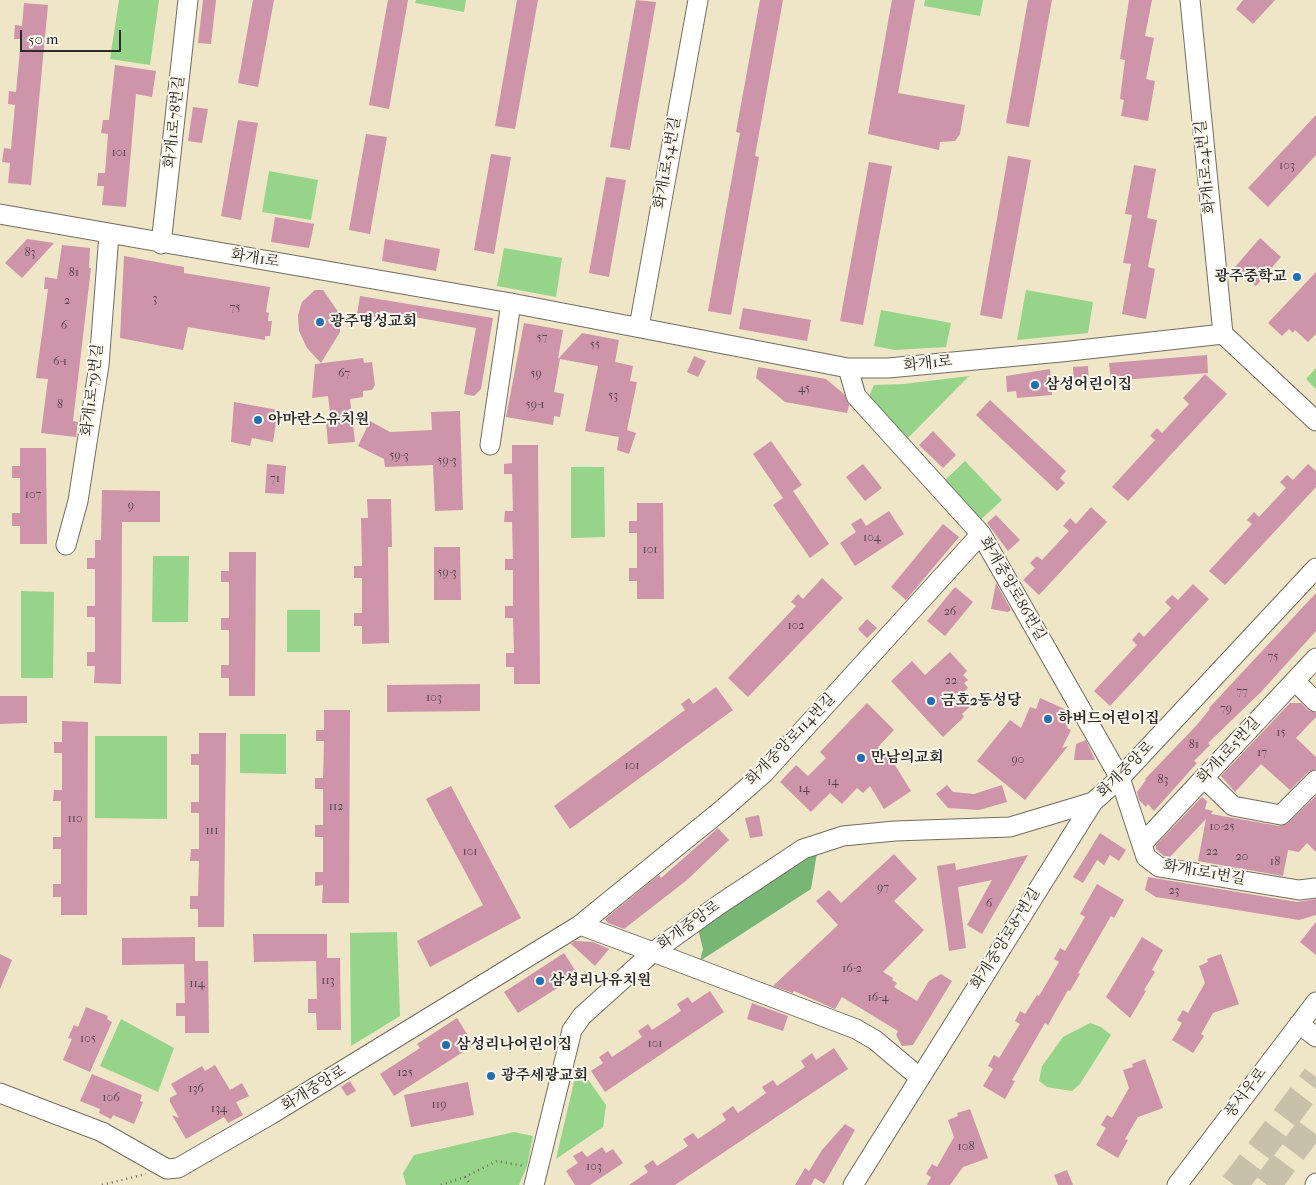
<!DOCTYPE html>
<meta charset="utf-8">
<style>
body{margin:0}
#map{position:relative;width:1316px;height:1185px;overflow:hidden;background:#efe5c7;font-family:"IM FELL French Canon",serif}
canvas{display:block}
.scale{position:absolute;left:20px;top:30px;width:101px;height:22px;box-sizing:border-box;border:2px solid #2b2b2b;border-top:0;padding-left:6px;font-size:15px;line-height:18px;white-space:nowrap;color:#2b2b2b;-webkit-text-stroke:4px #fbf7ec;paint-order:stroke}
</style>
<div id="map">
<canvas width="1316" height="1185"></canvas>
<div class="scale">50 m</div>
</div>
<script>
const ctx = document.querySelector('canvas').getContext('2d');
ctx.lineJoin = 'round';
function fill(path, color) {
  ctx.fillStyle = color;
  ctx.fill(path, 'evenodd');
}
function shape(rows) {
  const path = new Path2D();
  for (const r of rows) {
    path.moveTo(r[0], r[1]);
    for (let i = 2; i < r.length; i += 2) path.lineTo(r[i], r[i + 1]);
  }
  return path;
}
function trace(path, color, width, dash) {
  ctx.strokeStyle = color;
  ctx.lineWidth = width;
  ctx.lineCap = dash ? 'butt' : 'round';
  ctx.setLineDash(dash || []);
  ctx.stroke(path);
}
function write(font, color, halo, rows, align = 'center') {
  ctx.font = font + ' "IM FELL French Canon","Noto Serif KR",serif';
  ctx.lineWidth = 4;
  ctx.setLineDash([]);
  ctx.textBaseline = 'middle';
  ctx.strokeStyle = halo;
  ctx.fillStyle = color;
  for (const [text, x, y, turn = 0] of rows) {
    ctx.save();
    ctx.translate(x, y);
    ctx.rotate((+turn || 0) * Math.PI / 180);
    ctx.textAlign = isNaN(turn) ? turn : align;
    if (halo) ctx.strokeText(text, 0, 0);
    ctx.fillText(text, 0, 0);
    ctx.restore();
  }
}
fill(shape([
 [119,0,159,0,150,65,110,59],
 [416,0,466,0,464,12,415,3],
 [925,0,983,0,980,16,924,6],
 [269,171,318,180,311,220,262,212],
 [504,248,562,258,556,297,497,286],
 [1026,290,1093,302,1088,333,1017,340],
 [881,310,951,323,946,347,895,350,874,346],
 [1316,368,1316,389,1306,379],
 [969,376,908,438,871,401,870,394,874,385,904,384],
 [965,461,1002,500,978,522,944,481],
 [571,467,604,467,605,537,571,538],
 [153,556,189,556,188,622,152,622],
 [21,591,54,592,53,678,21,678],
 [287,610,320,610,320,652,287,652],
 [240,734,286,734,286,774,240,773],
 [95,736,167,736,167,819,95,818],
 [397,932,400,1016,351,1046,350,933],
 [121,1019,174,1048,158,1092,100,1066],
 [1090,1023,1101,1027,1111,1035,1080,1084,1072,1091,1047,1087,1039,1081,1042,1066,1063,1037],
 [578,1065,606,1105,603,1127,556,1159],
 [514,1132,533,1136,527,1166,519,1185,406,1185,403,1173,414,1155]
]), '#96d489');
fill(shape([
 [817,853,811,889,700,961,703,949,698,929,758,885]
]), '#78b675');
fill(shape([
 [203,0,216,0,211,44,198,43],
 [253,0,274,0,258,87,238,83],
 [388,0,408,0,389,109,369,105],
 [517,0,538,0,515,129,495,126],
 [636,0,656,2,630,150,610,147],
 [760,0,783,0,755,156,759,157,731,315,708,311,740,133,736,132],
 [892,0,915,0,898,93,965,105,960,134,955,141,940,142,939,150,868,134],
 [1028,0,1052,0,1029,127,1006,123],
 [1129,0,1152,0,1145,36,1154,38,1146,79,1155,81,1148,121,1121,116,1124,100,1120,99,1125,60,1120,59],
 [1243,0,1275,0,1253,24,1236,9],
 [24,3,48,5,31,185,8,183,10,163,2,162,4,148,11,149,15,105,8,104,9,91,16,92,21,39,14,39,15,25,22,26],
 [115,65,156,71,152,97,136,94,126,207,102,205,104,186,97,186,98,173,105,173,108,134,101,133,103,120,109,120],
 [193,107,208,109,202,143,188,141],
 [1316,115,1316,155,1268,207,1248,188],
 [238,120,258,123,241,220,221,216],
 [366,134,387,137,370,234,349,230],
 [491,154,511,157,494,254,474,250],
 [1008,156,1031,160,1002,319,980,315],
 [869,162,892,166,863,325,840,321],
 [1134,165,1156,169,1147,218,1157,220,1148,267,1155,269,1146,319,1122,314,1131,264,1123,263,1132,215,1125,214],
 [606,177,626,180,609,277,589,273],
 [275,217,314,224,309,248,271,242],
 [1260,238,1281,257,1256,286,1235,267],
 [27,239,54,243,22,278,5,263],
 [385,239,440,249,436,271,382,261],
 [62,245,90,248,89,268,91,268,73,421,78,422,76,437,41,433,48,379,36,378,48,289,44,289,45,277,57,279],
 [124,256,184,267,184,273,270,287,266,312,269,313,268,321,272,321,270,336,265,336,265,340,188,327,183,350,120,338],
 [1316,272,1316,334,1308,342,1295,330,1293,333,1289,329,1282,336,1268,323],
 [315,290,323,290,341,316,340,332,321,363,307,348,299,331,298,315,302,302],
 [360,296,493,318,481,389,474,396,464,394,476,328,380,311,379,318,357,314],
 [743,308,811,320,807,341,739,329],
 [524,323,563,330,558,359,582,333,619,340,615,362,633,366,630,381,637,382,627,430,636,433,629,454,617,450,619,437,585,431,598,366,560,359,554,392,564,394,560,417,554,416,553,425,506,417],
 [1207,355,1208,373,1111,381,1109,363],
 [694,356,706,361,698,377,687,372],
 [363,358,364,363,372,362,375,385,372,390,363,391,363,397,350,399,355,442,328,444,326,421,331,421,328,396,312,398,315,364],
 [1088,366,1089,383,1074,384,1073,367],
 [758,367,826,379,844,394,849,405,847,413,785,402,756,378],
 [1050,369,1052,395,1017,398,1016,391,1007,392,1006,376],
 [1205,374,1227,394,1128,501,1112,487,1155,440,1150,436,1157,428,1162,433,1189,404,1183,398],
 [990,400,1066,471,1060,478,1065,483,1057,491,976,415],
 [234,402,278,410,273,442,252,438,250,446,231,442],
 [460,411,463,510,435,511,433,465,385,467,384,459,358,446,370,421,390,432,432,430,431,412],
 [933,431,956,455,943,468,919,445],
 [771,441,802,485,793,491,829,544,810,558,773,505,783,498,753,454],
 [512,445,538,445,540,684,514,684,514,667,506,667,506,653,514,653,513,618,505,618,505,606,513,606,513,570,505,570,505,559,513,559,512,522,504,522,505,511,513,511,512,474,504,474,504,464,512,463],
 [20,448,46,448,47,544,20,544,20,526,12,526,12,513,20,513,20,478,12,478,12,466,20,466],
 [267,464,286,466,284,494,265,493],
 [863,464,882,488,865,501,846,477],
 [1308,464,1316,471,1316,487,1225,585,1209,571,1252,524,1247,520,1254,512,1259,517,1286,488,1280,482,1287,475,1293,480],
 [102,490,160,491,160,522,122,522,121,684,94,683,95,666,87,666,87,652,95,652,95,617,87,617,87,606,95,606,95,569,87,569,87,558,95,558,95,540,101,540],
 [367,499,391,499,392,547,388,547,389,643,362,644,362,626,354,626,354,613,362,613,362,578,354,578,354,566,362,566,361,518,368,518],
 [637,503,663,503,664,599,637,599,637,581,629,581,629,568,637,568,637,533,629,533,629,521,637,521],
 [1091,507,1107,522,1039,595,1023,580,1035,568,1030,563,1037,556,1042,560,1069,531,1063,526,1070,518,1076,524],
 [889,511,904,534,855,566,840,543,856,532,851,524,861,518,866,526],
 [996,515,1020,540,1008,551,987,523],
 [943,524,959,537,906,600,891,587],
 [434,547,460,547,461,600,434,600],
 [229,552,256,552,255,696,229,696,229,678,221,678,221,665,229,665,229,630,221,630,221,618,229,618,229,582,221,582,221,571,229,571],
 [822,578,843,598,748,697,728,678,796,606,791,602,798,594,803,599],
 [996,583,1011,610,1008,612,991,609],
 [1193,584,1209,599,1110,706,1094,691,1137,645,1132,640,1139,632,1144,637,1171,608,1165,602,1172,595,1178,600],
 [955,587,973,602,945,636,927,621],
 [1316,593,1316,631,1261,692,1208,743,1210,745,1194,761,1197,763,1154,811,1148,804,1146,807,1139,800,1137,792,1146,780,1145,779,1195,727,1210,709,1209,708],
 [867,619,877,628,867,638,858,629],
 [950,652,967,671,963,675,968,680,964,683,968,688,964,692,974,703,962,714,964,717,943,737,891,681,912,661,925,675],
 [480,684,480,711,387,712,387,685],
 [716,687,733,710,570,829,554,806,685,710,681,704,689,698,693,704],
 [0,696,27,696,27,723,0,724],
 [1040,698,1069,711,1072,716,1067,728,1071,730,1062,748,1068,746,1025,800,977,761,1010,720,1021,728,1030,707,1036,709],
 [867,703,894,730,878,747,893,762,911,791,884,809,870,786,863,793,857,788,842,804,830,793,811,812,780,782,796,765,808,776,826,758,820,752],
 [1290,703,1301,703,1308,710,1316,713,1316,717,1296,738,1316,757,1316,769,1308,772,1290,790,1261,764,1235,792,1221,776],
 [324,710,350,710,349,903,322,903,323,885,315,886,315,872,323,872,323,837,315,837,315,825,323,825,323,789,315,789,315,778,323,778,324,741,316,741,316,730,324,730],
 [62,721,88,722,87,915,61,915,61,897,53,897,53,884,61,884,61,849,53,849,53,837,61,837,61,801,53,801,54,790,62,790,62,753,54,753,54,742,62,742],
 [199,733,226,733,224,927,198,927,198,909,190,909,190,896,198,896,199,861,190,861,191,849,199,849,199,813,191,813,191,802,199,802,199,765,191,765,191,754,199,754],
 [1086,740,1095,760,1074,760,1076,744],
 [947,785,953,792,974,794,1002,785,1007,802,979,810,948,808,936,794],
 [451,786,521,918,430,967,417,941,483,905,426,799],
 [1316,796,1316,852,1307,843,1299,852,1288,850,1283,876,1198,861,1206,819,1170,857,1164,856,1156,849,1156,845,1202,797,1207,801,1205,809,1213,811,1211,814,1279,826,1287,824],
 [759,815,763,836,750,838,745,818],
 [718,828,729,840,687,880,624,929,608,923,605,919,659,875,661,878],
 [1100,833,1126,850,1119,861,1110,855,1104,865,1097,860,1083,883,1073,877],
 [894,854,917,879,894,901,924,930,883,972,893,978,892,980,897,983,894,987,917,1001,929,981,941,974,952,981,913,1045,902,1046,896,1035,898,1031,842,997,835,1009,794,991,793,993,773,986,838,925,816,901,829,890,841,903],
 [1028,855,982,934,967,925,992,880,958,887,966,948,949,951,937,866,955,863,956,870],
 [1148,877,1297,902,1316,899,1316,915,1299,920,1156,897,1145,890],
 [1097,884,1124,900,1114,918,1111,916,1078,973,1080,974,1070,991,1068,990,1048,1025,1045,1023,1012,1080,1015,1081,1005,1099,983,1086,993,1069,988,1066,994,1055,999,1058,1020,1024,1015,1021,1020,1011,1025,1014,1037,995,1039,996,1059,962,1054,959,1060,948,1065,951,1085,917,1080,914],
 [1316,922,1316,955,1300,942],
 [253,934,327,934,327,958,340,958,341,1030,317,1030,316,1013,308,1013,308,999,317,999,316,961,254,962],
 [195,937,195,961,208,961,209,1033,185,1033,185,1016,176,1016,176,1003,185,1003,184,964,122,965,122,938],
 [1142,937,1163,950,1152,970,1155,972,1144,990,1146,991,1130,1018,1106,997],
 [575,941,593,942,609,949,595,966,571,944],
 [564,953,578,975,518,1013,504,992],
 [0,954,12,960,0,989],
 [1221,954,1239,1004,1213,1013,1201,1034,1204,1036,1193,1053,1172,1040,1182,1023,1177,1020,1183,1010,1188,1013,1205,983,1199,966,1208,962,1207,959],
 [710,991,724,1012,605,1092,591,1071,603,1063,599,1057,608,1051,612,1057,642,1037,638,1031,648,1024,652,1030,681,1011,677,1004,688,997,692,1003],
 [752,1003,788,1016,783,1031,747,1019],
 [86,1007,108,1016,107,1019,112,1022,90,1072,63,1060,72,1039,68,1038,74,1025,78,1027],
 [457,1018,474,1045,394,1096,380,1074,420,1048,417,1044],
 [834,1048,848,1069,675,1185,629,1185,648,1172,644,1166,653,1160,657,1166,688,1146,683,1139,693,1133,698,1139,726,1120,722,1114,733,1106,738,1113,766,1093,762,1087,773,1080,777,1086,805,1067,801,1061,812,1053,816,1060],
 [1145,1059,1163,1108,1138,1117,1125,1139,1128,1140,1118,1158,1096,1145,1106,1128,1101,1125,1107,1115,1112,1118,1129,1088,1123,1070,1133,1067,1132,1064],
 [215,1065,230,1090,242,1083,249,1096,236,1102,243,1115,228,1123,224,1117,186,1139,172,1115,179,1118,170,1102,170,1098,177,1094,171,1084,202,1066,205,1071],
 [92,1074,142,1095,140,1101,143,1102,134,1124,113,1115,111,1119,99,1113,100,1109,80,1101],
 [350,1081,356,1091,347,1096,341,1087],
 [468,1082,474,1115,411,1127,404,1095],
 [970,1109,988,1158,963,1167,950,1185,927,1185,931,1177,926,1174,932,1164,937,1167,954,1137,948,1120,958,1116,957,1113],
 [845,1124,855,1130,824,1184,815,1178,811,1185,795,1185,805,1168,809,1171,822,1150],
 [602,1147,606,1153,613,1149,623,1163,590,1185,575,1185,566,1171,578,1163,573,1156,582,1151,587,1157],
 [1067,1170,1073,1185,1058,1185,1054,1175]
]), '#ce94aa');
trace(shape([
 [1234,1185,1316,1077],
 [1267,1185,1316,1120]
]), '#c8c0a8', 28, [28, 14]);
const minor = shape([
 [1190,0,1223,334],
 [0,214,511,303,848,368,888,368,1061,352,1223,334,1316,421],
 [161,244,188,0],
 [639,327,698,0],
 [848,368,856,396,981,534,1120,778,1146,857,1159,867,1299,890,1316,888],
 [490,445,511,303],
 [66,545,78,501,99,365,109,234],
 [1295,681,1316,702],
 [1204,778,1233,806,1281,815,1316,780],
 [1142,844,1316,658],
 [580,925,723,809,764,773,981,534],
 [1299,1024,1316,1037],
 [0,1093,102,1132,167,1169,178,1168,270,1115,580,925,653,952,720,904,803,849,843,836,895,831,1010,827,1093,802,1120,778,1316,568],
 [534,1185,572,1030,582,1016,653,952,856,1029,875,1040,919,1077],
 [853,1185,1093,802],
 [1177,1185,1316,1002],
 [1315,1185,1316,1183]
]);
trace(minor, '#706c62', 21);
trace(shape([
 [465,1177,471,1185],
 [102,1185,146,1174],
 [441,1185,465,1177,497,1161,524,1166]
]), '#706c62', 2.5, [1, 4]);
trace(minor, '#fff', 19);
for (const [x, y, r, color] of [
 [1297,277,5,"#1f6fb2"],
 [320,322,5,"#1f6fb2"],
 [1035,385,5,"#1f6fb2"],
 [258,420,5,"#1f6fb2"],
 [931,701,5,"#1f6fb2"],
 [1048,719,5,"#1f6fb2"],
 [861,758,5,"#1f6fb2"],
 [540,981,5,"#1f6fb2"],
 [446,1045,5,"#1f6fb2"],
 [491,1076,5,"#1f6fb2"]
]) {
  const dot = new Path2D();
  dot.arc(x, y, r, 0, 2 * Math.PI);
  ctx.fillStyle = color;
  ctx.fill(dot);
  trace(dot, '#fbf7ec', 2);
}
write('12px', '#54454b', null, [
 ["101",119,153],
 ["103",1287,166],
 ["83",30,253],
 ["81",74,273],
 ["3",155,299],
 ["2",67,301],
 ["75",235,308],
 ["6",64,326],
 ["57",542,338],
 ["55",595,345],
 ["6-1",60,362],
 ["67",344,374],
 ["59",536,374],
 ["45",804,389],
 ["53",613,396],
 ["8",60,405],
 ["59-1",535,405],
 ["59-3",399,456],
 ["59-3",447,461],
 ["71",275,479],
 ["107",33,495],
 ["9",131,506],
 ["104",872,538],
 ["101",650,550],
 ["59-3",447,573],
 ["26",950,612],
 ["102",796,626],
 ["75",1273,657],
 ["22",951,681],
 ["77",1242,692],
 ["103",434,698],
 ["79",1226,709],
 ["15",1281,733],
 ["81",1194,745],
 ["17",1262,753],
 ["90",1018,760],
 ["101",632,766],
 ["83",1163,780],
 ["14",833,782],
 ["14",804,789],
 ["112",336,807],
 ["110",75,819],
 ["10-25",1222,827],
 ["111",212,831],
 ["101",470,852],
 ["22",1212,852],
 ["20",1242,857],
 ["18",1275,862],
 ["97",883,888],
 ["23",1174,891],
 ["6",989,904],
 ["16-2",852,969],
 ["113",328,981],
 ["114",197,984],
 ["16-4",878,998],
 ["105",88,1039],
 ["101",655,1044],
 ["125",405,1073],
 ["136",196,1089],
 ["106",111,1098],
 ["119",439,1105],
 ["134",219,1109],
 ["108",966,1147],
 ["103",594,1167]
]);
write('15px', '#2b2b2b', '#fbf7ec', [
 ["화개1로78번길",175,122,-84],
 ["화개1로54번길",668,163,-80],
 ["화개1로24번길",1206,167,-96],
 ["화개1로",255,259,9],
 ["화개1로",928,364,-6],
 ["화개1로79번길",93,390,-83],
 ["화개중앙로86번길",1012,589,60],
 ["화개중앙로114번길",791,740,-46],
 ["화개1로5번길",1229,751,-47],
 ["화개중앙로",1126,770,-45],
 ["화개1로1번길",1204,873,10],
 ["화개중앙로",689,926,-36],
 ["화개중앙로87번길",1006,939,-58],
 ["화개중앙로",314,1089,-32],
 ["풍서우로",1246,1093,-53]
]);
write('bold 15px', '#2b2b2b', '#fbf7ec', [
 ["광주중학교",1287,277,"right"],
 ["광주명성교회",330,322],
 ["삼성어린이집",1045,385],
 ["아마란스유치원",268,420],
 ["금호2동성당",941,701],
 ["하버드어린이집",1058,719],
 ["만남의교회",871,758],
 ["삼성리나유치원",550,981],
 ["삼성리나어린이집",456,1045],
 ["광주세광교회",501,1076]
], 'left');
</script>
